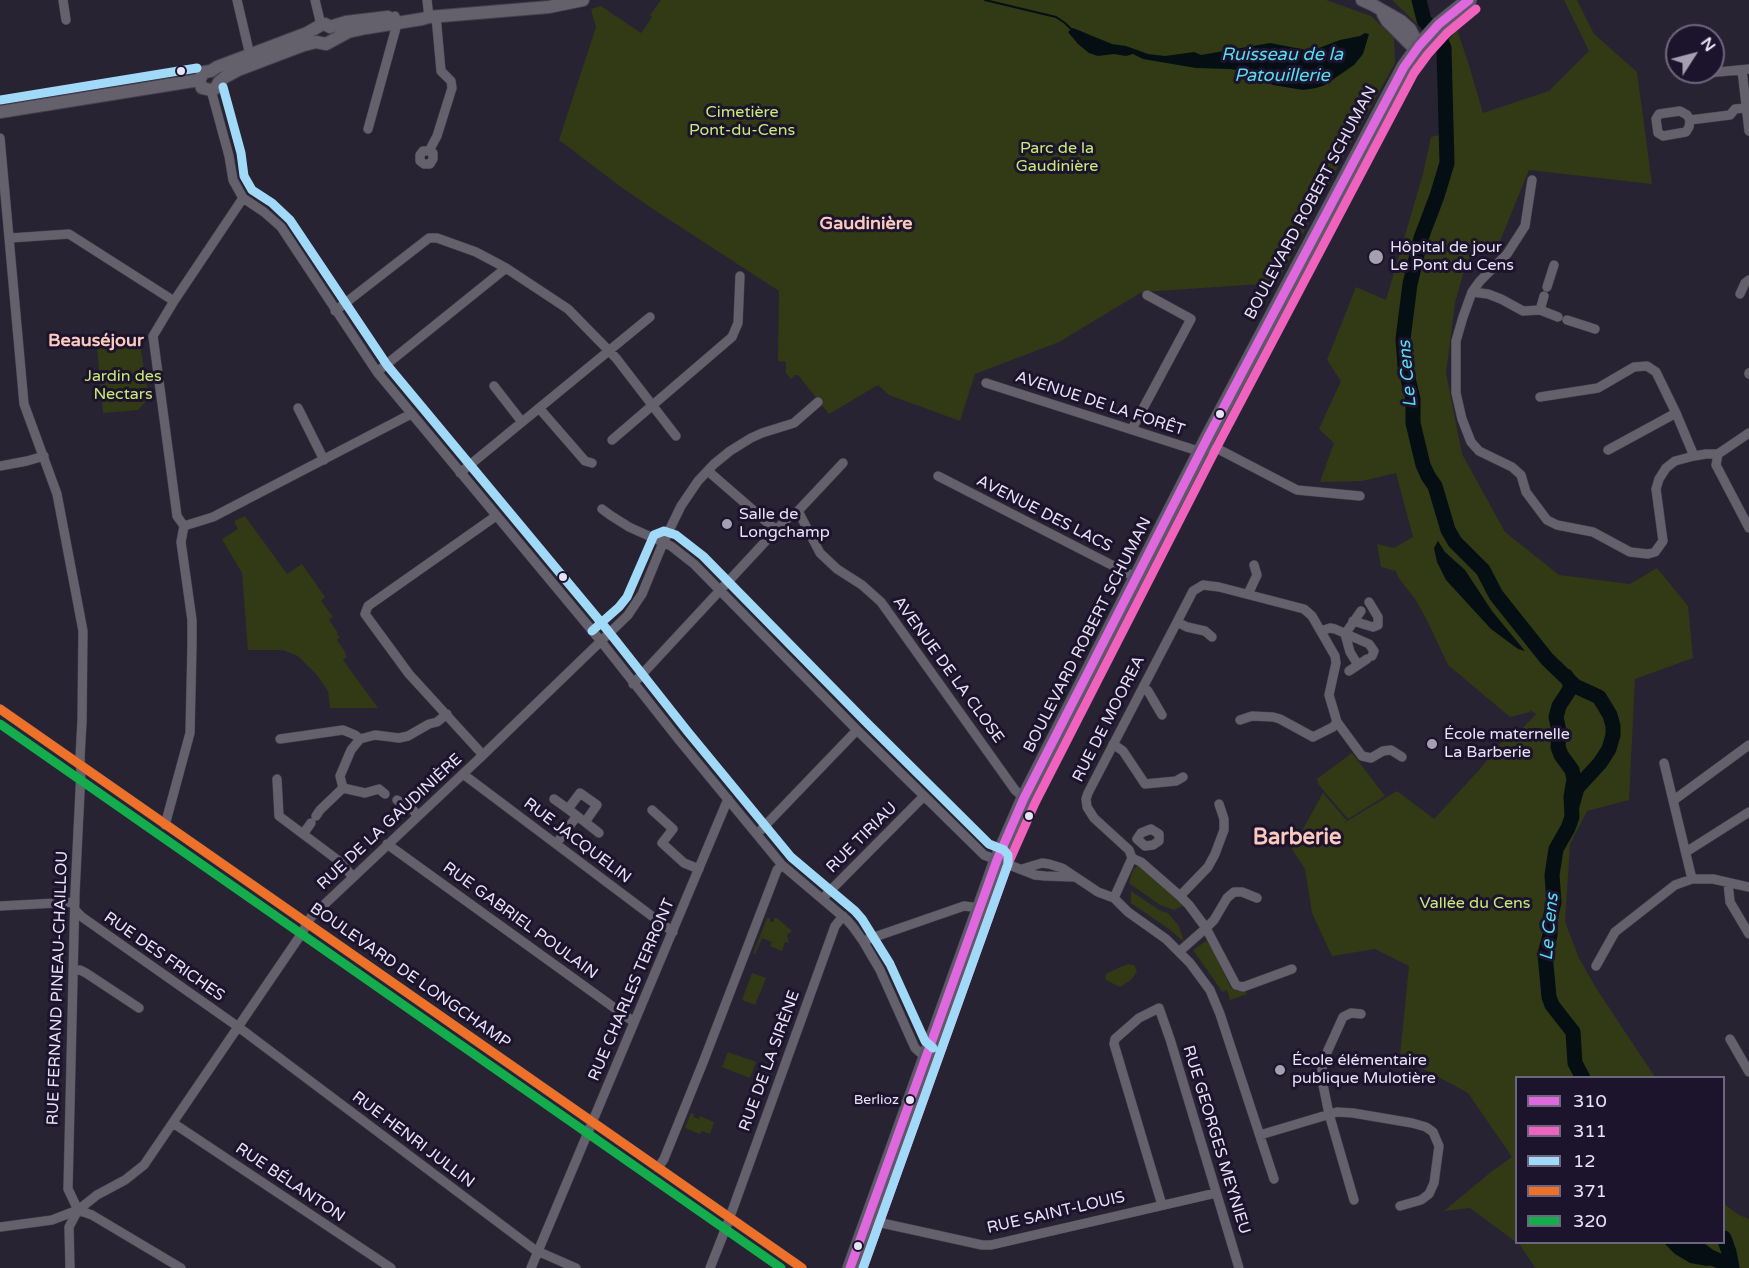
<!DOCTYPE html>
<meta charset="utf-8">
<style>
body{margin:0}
#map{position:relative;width:1749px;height:1268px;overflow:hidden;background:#282332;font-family:"Varela Round",sans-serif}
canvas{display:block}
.legend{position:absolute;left:1515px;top:1076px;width:210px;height:168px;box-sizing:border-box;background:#1c142d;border:2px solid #6d677d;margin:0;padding:8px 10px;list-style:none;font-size:18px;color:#e7e3f5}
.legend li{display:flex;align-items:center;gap:12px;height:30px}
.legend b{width:30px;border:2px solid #6d677d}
.north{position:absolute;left:1665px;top:24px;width:60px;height:60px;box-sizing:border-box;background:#1c142d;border:2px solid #6d677d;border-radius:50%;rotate:54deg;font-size:16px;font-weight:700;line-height:24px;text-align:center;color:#e7e3f5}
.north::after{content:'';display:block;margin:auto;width:21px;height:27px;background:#a4a0b1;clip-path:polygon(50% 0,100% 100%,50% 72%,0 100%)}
</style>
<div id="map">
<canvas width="1749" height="1268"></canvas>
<ul class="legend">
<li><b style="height:8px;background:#df68de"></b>310</li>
<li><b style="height:8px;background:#ef62bd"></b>311</li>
<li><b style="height:8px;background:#a1daf8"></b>12</li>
<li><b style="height:8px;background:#ef7029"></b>371</li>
<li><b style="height:8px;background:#13ad4e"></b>320</li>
</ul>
<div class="north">N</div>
</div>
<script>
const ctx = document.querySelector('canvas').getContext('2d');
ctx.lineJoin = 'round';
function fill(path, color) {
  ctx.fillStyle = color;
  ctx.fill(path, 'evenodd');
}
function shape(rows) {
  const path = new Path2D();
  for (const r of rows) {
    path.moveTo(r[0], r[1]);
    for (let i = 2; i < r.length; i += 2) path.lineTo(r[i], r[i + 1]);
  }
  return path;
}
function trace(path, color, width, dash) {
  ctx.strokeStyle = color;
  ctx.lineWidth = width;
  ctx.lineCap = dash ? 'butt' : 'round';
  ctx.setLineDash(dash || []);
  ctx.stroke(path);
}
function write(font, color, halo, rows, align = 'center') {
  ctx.font = font + ' "Varela Round",sans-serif';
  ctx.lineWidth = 6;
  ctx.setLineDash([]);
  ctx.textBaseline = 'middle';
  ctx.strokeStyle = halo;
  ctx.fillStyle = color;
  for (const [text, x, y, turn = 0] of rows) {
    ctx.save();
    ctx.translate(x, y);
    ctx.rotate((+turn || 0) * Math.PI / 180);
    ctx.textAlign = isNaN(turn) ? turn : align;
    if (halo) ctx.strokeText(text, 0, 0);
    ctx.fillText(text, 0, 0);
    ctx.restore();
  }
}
fill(shape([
 [661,0,1326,0,1371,16,1394,38,1395,63,1309,219,1310,220,1277,283,1142,292,1059,342,975,374,960,421,889,395,878,385,829,414,798,375,795,375,791,379,786,373,786,362,778,361,779,291,656,211,621,187,559,140,596,27,591,9,601,6,641,33,652,17,650,15],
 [1392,0,1422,0,1428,13,1432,16,1417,24],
 [1564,0,1577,0,1594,34,1637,72,1652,184,1529,170,1500,241,1467,260,1455,303,1446,373,1462,454,1505,532,1559,575,1630,584,1657,568,1688,606,1693,658,1635,679,1629,800,1587,811,1570,844,1565,922,1579,958,1596,988,1655,1077,1516,1078,1516,1242,1724,1242,1724,1204,1739,1215,1749,1219,1749,1268,1535,1268,1520,1245,1470,1208,1444,1211,1491,1172,1512,1157,1468,1093,1400,1056,1409,966,1375,949,1332,956,1312,913,1305,869,1292,849,1323,793,1347,821,1397,791,1434,819,1480,769,1510,732,1515,736,1536,714,1530,710,1530,712,1510,717,1448,665,1427,620,1415,599,1398,577,1396,571,1381,567,1377,544,1394,548,1413,537,1396,473,1362,481,1320,482,1334,443,1319,429,1341,381,1327,360,1356,287,1386,300,1423,174,1431,137,1443,134,1443,47,1457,30,1468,62,1483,113,1549,91,1589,51],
 [140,345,149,398,138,410,103,413,97,348],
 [245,516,287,574,302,564,325,597,321,601,333,617,329,620,338,633,337,634,340,637,337,640,346,653,345,654,347,657,343,660,378,708,330,708,328,691,317,675,298,656,283,650,248,650,242,573,222,539,238,529,234,521],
 [1352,753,1385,796,1348,819,1319,785,1317,779],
 [1140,865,1184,905,1174,910,1160,905,1129,883,1133,870,1137,866],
 [1131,891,1159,910,1168,913,1179,926,1184,942,1169,929,1131,903],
 [767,918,770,918,770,922,774,922,774,918,777,918,792,931,787,935,789,943,785,942,782,951,770,946,772,942,762,938,755,954,753,954],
 [1206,941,1211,946,1231,988,1238,991,1245,991,1247,994,1230,1000,1227,990,1222,992,1213,978,1193,950],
 [1128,964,1134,965,1137,971,1132,979,1128,982,1120,987,1106,980,1105,977,1107,973],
 [752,973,766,978,755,1005,742,1000],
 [728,1052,756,1062,750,1078,722,1067],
 [691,1113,694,1114,693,1117,699,1119,700,1116,714,1122,710,1134,702,1131,700,1134,685,1128]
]), '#313a14');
fill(shape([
 [1073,28,1112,44,1126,46,1148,54,1165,56,1194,52,1201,55,1270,43,1311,51,1340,40,1360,36,1365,33,1369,34,1363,54,1354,65,1325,85,1316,88,1303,90,1273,85,1249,73,1231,69,1196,68,1143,59,1133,54,1126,56,1114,54,1098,56,1089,53,1078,44,1068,32],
 [1438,541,1445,552,1465,570,1492,611,1525,651,1518,649,1491,629,1446,580,1437,562,1434,548],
 [1664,1243,1704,1243,1719,1259,1717,1264,1707,1266,1690,1263,1675,1254]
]), '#050f13');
trace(shape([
 [985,0,1056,17,1065,23,1072,30],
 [1417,14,1424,20]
]), '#050f13', 2);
trace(shape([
 [1419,0,1424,20,1441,41,1444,48,1447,163,1437,196,1421,238,1410,284,1403,339,1405,366,1413,399,1413,423,1423,465,1428,476,1435,486,1448,530,1455,542,1483,570,1496,595,1547,659,1575,686,1599,697,1610,715,1613,726,1613,735,1609,749,1600,763,1577,788,1572,806],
 [1566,676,1570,683,1570,689,1559,706,1556,717,1559,731,1558,747,1561,755,1572,770,1574,779,1571,797,1572,817,1568,828,1556,849,1552,875,1554,902,1550,919,1550,935,1545,954,1549,997,1552,1005,1573,1032,1575,1063,1583,1078],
 [1724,1238,1729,1252,1732,1268],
 [1690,1242,1710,1257,1731,1266]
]), '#050f13', 15);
const minor = shape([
 [63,0,66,20],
 [237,0,249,51,251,55],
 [315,0,321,25],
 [427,0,429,17],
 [1742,70,1749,131],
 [1698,74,1749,69],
 [211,90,229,156,233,180,243,198,264,212,281,227,377,372,600,640,679,740,782,865,847,920,853,927,863,941,880,970,915,1048,925,1057],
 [1680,111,1687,115,1690,120,1689,127,1686,132,1663,136,1658,133,1656,119,1659,114,1680,111],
 [1690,120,1730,115,1735,109,1745,108],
 [368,129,397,24,395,16],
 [0,138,24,404,57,494,83,631,82,721,80,758,81,771,75,893,68,1189,78,1210],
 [429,151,433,153,433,159,430,164,424,164,420,161,420,155,423,151,429,151,437,136,452,88,451,81,441,71,436,16],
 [1532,180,1525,226,1507,254,1480,281,1472,292,1463,317,1456,341,1456,393,1462,419,1471,442,1479,451,1512,467,1521,475,1526,492,1547,520,1557,525,1593,532,1630,552,1648,554,1655,552,1663,541,1656,489,1659,479,1666,468,1675,461,1694,456,1706,454,1718,454],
 [10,238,69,234,174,301],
 [1547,287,1554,265],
 [1472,292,1488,294,1501,299,1523,311,1540,310,1558,317],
 [1740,294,1745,283,1749,280],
 [1540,310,1544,296],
 [335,311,429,238,437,238,476,252,506,268,568,309,616,358,676,436],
 [1567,320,1595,329],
 [377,372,506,268],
 [1749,373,1749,374],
 [986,383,1195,450,1204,447,1220,450,1297,490,1360,496],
 [494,386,522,422],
 [1540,397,1598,388,1634,367,1647,366,1656,372,1676,413,1694,456],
 [298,408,324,460],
 [539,408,585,461,592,463],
 [1132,429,1191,319,1147,295],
 [612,440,732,337,738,323,740,276],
 [1608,450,1676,413],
 [1718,454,1716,465,1749,528],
 [1718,454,1749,433],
 [0,466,27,461,44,456],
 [708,471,776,530],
 [460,473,650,317],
 [938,476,1137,578],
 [602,509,610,515,629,527,671,546,694,564,857,730,984,855,1035,875,1045,876,1074,877],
 [798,511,820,553,837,569,862,585,881,602,1015,790,1024,798],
 [184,526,213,517,411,414],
 [1248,594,1257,575,1254,565],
 [1353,621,1373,627,1378,625,1378,617,1369,602],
 [1177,622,1187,627,1205,631,1212,637],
 [1321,631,1330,628,1335,629,1369,644,1374,651,1372,656],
 [1358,665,1350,652,1345,634,1361,611],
 [1349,671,1367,659],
 [633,684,776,530,790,516,798,511,843,463],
 [1143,687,1148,691,1162,715],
 [0,709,802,1268],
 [1337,722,1362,756,1371,758,1383,751,1391,750,1402,757],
 [280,739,343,730,355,735,360,739,375,735,399,738,408,736,429,724,437,722,447,714],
 [1113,744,1123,751,1145,784,1176,781,1183,777],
 [483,755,409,674,365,614,368,606,496,516],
 [1664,763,1692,879],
 [463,774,673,932],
 [277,779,279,816,339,861,353,877],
 [343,788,365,793,379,789,385,794],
 [554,799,568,809],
 [397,800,412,809,418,816],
 [1674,800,1749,745],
 [652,810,673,829,662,843,684,863,699,869],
 [316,816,320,810,343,788,340,776,351,750,360,739],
 [585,822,599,833],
 [165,825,190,733,192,645,192,620,181,542,184,526,177,516,153,336,174,301,243,198],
 [1151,829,1159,834,1159,841,1153,845,1145,846,1137,839,1141,833,1151,829],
 [303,834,311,823],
 [757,834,857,730],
 [387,844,634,1022],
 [556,844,577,816,585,822,597,805,580,793,568,809,577,816],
 [1686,852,1749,812],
 [1022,869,1042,863,1049,864,1062,868,1098,892,1114,898,1128,912,1166,939,1190,963,1210,990,1220,1014,1274,1179],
 [1728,883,1730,902,1749,934],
 [1180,896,1208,867,1215,854,1224,830,1224,819,1219,804],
 [1114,898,1132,858],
 [1257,898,1242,892,1234,892,1227,898,1214,920,1206,928,1236,985,1243,987,1292,969],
 [822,899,923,797],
 [0,906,75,902],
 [75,910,82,917,237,1026,535,1250,576,1268],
 [863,941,964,906,981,908],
 [1180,951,1206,928,1189,905,1180,896,1141,862,1132,858,1129,850,1094,818,1087,807,1086,799,1088,793,1177,622,1193,591,1203,585,1219,587,1304,609,1312,616,1335,656,1336,663,1329,695,1337,722,1333,727,1313,737,1280,719,1273,717,1252,716,1240,720],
 [1596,966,1615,932,1675,885,1692,879,1713,879,1749,887],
 [73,971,80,970,86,973,139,1008],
 [1730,1039,1749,1072],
 [173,1123,391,1268],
 [1260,1135,1337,1112,1353,1113,1412,1123,1426,1127,1433,1132,1439,1146,1434,1183,1429,1194,1421,1200,1400,1206],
 [658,1168,664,1159,704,1060,777,870,782,865],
 [1354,1200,1329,1114,1322,1080,1322,1068,1328,1050,1343,1017,1351,1013,1361,1014],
 [1162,1205,1114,1044,1115,1039,1139,1018,1159,1008,1170,1039,1239,1268],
 [78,1210,92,1215,181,1268],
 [868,1220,982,1245,991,1245,1216,1193],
 [0,1227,52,1220,78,1210,97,1195,125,1180,144,1165,302,933,311,917,483,755,628,615,642,594,663,543,681,506,698,481,714,464,730,451,751,438,762,433,794,423,818,402],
 [70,1268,69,1227,78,1210],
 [531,1268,728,799],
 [710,1268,727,1225,835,926,843,916]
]);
const tertiary = shape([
 [1362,0,1373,5,1401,21,1410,29,1419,46],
 [1383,14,1387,21,1411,45,1419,46],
 [199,80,202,88,211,90,216,88,219,82,225,77,238,70,304,45,316,42,326,44,348,32,366,28,422,19,429,17,549,7,583,0],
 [199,80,204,72,211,71,217,67,307,33,321,25,325,24,330,27,346,22,388,17],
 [0,112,199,80]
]);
const primary = shape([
 [850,1268,997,860,1024,798,1209,435,1404,67,1419,46,1439,24,1469,0]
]);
trace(minor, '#44404d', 10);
trace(tertiary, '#44404d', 14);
trace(primary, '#44404d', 16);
trace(minor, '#64606c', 9);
trace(tertiary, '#64606c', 12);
trace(primary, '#5e5969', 15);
trace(shape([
 [850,1268,997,860,1024,798,1209,435,1404,67,1419,46,1439,24,1469,0]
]), '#df68de', 9);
trace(shape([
 [863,1268,1008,864,1035,803,1220,441,1414,73,1428,54,1447,33,1476,9]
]), '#ef62bd', 9);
trace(shape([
 [223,87,241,153,244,176,252,190,272,203,290,220,387,365,609,632,688,732,791,857,855,911,862,919,890,964,925,1041,933,1048],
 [0,100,197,68],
 [592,631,619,607,627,597,654,535,664,531,676,535,703,556,866,722,989,844,1004,850,1008,855,1008,864,863,1268]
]), '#a1daf8', 9);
trace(shape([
 [0,709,802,1268]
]), '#ef7029', 9);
trace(shape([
 [0,724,781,1268]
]), '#13ad4e', 9);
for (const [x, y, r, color] of [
 [181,71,5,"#e7e3f5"],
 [1376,257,8,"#a4a0b1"],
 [1220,414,5,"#e7e3f5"],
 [727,524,6,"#a4a0b1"],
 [563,577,5,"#e7e3f5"],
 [1432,744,6,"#a4a0b1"],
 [1029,816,5,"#e7e3f5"],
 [1280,1070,6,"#a4a0b1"],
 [910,1100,5,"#e7e3f5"],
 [858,1246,5,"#e7e3f5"]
]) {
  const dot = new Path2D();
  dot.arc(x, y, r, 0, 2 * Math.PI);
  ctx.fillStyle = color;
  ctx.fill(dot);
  trace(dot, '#1c142d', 2);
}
write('14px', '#e7e3f5', '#1c142d', [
 ["Berlioz",899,1100]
], 'right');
write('16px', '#c9ea77', '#1c142d', [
 ["Cimetière",742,113],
 ["Pont-du-Cens",742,131],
 ["Parc de la",1057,149],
 ["Gaudinière",1057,167],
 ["Jardin des",123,377],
 ["Nectars",123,395],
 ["Vallée du Cens",1475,904]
]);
write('16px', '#e7e3f5', '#1c142d', [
 ["BOULEVARD ROBERT SCHUMAN",1311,203,-62],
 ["AVENUE DE LA FORÊT",1100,404,18],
 ["AVENUE DES LACS",1044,514,27],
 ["BOULEVARD ROBERT SCHUMAN",1088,635,-63],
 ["AVENUE DE LA CLOSE",948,670,54],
 ["RUE DE MOOREA",1109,719,-63],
 ["RUE DE LA GAUDINIÈRE",390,822,-43],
 ["RUE TIRIAU",862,838,-45],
 ["RUE JACQUELIN",577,841,37],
 ["RUE GABRIEL POULAIN",520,921,36],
 ["RUE DES FRICHES",164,957,35],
 ["BOULEVARD DE LONGCHAMP",410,976,35],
 ["RUE FERNAND PINEAU-CHAILLOU",58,988,-88],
 ["RUE CHARLES TERRONT",632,990,-67],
 ["RUE DE LA SIRÈNE",770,1061,-70],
 ["RUE HENRI JULLIN",413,1140,37],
 ["RUE GEORGES MEYNIEU",1216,1140,73],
 ["RUE BÉLANTON",290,1183,34],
 ["RUE SAINT-LOUIS",1056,1213,-13]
]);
write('16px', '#e7e3f5', '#1c142d', [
 ["Hôpital de jour",1390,248],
 ["Le Pont du Cens",1390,266],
 ["Salle de",739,515],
 ["Longchamp",739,533],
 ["École maternelle",1444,735],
 ["La Barberie",1444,753],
 ["École élémentaire",1292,1061],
 ["publique Mulotière",1292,1079]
], 'left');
write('italic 18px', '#56dbf0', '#1c142d', [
 ["Ruisseau de la",1282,55],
 ["Patouillerie",1282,76],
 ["Le Cens",1408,374,-95],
 ["Le Cens",1550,927,-85]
]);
write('bold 18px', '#fbc9bd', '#1c142d', [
 ["Gaudinière",866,224],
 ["Beauséjour",96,341]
]);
write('bold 22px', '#fbc9bd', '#1c142d', [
 ["Barberie",1297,838]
]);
</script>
